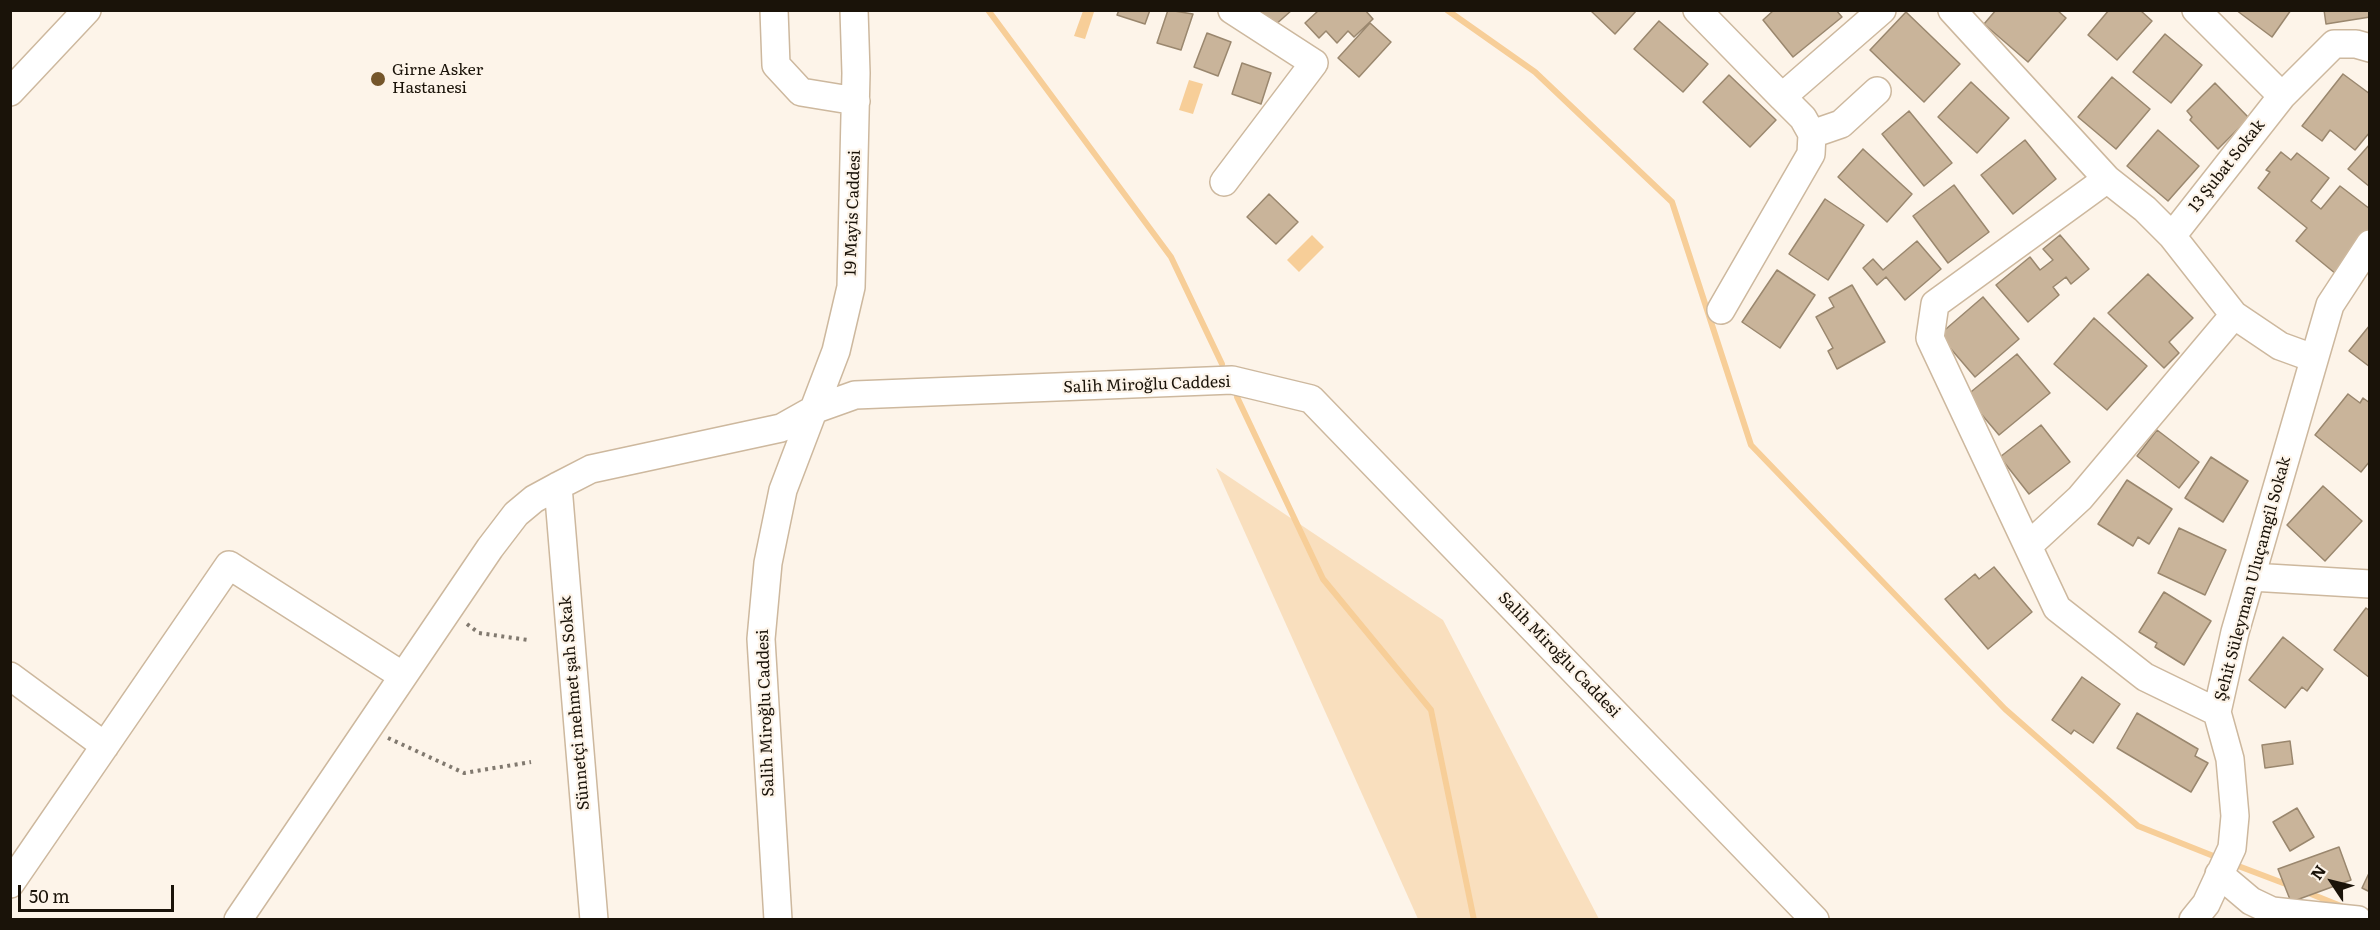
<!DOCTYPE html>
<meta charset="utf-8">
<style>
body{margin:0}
#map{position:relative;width:2380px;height:930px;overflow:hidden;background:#fdf4e9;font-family:Literata,serif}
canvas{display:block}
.frame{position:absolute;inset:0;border:12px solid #1a1309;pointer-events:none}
.north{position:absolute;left:2302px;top:852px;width:60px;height:60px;-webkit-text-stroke:4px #fdf4e9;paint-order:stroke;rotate:305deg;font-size:16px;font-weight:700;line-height:24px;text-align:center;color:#1a1309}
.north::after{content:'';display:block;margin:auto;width:21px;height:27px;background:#1a1309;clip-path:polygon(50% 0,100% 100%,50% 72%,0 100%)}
.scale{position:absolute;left:18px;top:885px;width:156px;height:27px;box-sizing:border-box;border:3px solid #1a1309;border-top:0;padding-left:8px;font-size:18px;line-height:21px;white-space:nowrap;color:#1a1309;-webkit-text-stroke:4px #fdf4e9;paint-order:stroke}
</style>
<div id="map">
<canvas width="2380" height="930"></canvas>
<div class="frame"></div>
<div class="north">N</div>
<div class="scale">50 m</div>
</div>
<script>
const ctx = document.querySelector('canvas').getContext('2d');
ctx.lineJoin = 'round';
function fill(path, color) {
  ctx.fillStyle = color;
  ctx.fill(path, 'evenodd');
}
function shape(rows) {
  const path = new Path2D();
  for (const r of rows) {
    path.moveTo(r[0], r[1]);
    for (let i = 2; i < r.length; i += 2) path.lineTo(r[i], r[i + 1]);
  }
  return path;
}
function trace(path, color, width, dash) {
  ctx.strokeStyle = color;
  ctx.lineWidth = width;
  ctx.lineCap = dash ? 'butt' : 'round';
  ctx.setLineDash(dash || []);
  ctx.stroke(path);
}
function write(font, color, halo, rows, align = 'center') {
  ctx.font = font + ' Literata,serif';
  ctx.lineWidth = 4.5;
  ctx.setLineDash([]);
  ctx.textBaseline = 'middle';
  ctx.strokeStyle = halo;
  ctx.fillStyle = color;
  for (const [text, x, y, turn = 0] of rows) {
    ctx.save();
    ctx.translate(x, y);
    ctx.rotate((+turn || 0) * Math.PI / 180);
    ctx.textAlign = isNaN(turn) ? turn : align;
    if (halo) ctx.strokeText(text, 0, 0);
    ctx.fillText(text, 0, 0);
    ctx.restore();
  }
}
fill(shape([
 [1216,468,1443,620,1599,919,1418,919]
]), '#f9dfbe');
fill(shape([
 [1083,11,1094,12,1085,39,1074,36],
 [1189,80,1203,84,1193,114,1179,110],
 [1312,235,1324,247,1299,272,1287,260]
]), '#f7ce98');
trace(shape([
 [988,10,1171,257,1222,364],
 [1447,10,1535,72,1672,202,1751,445,2005,709,2138,826,2221,859],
 [1237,397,1323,579,1431,710,1474,920],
 [2233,864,2291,886],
 [2306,892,2341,906]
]), '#f7ce98', 6);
const building = shape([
 [1119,10,1150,10,1145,24,1117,15,1119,10],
 [1168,10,1193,14,1181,50,1157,43,1168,10],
 [1260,10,1292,10,1274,26,1260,10],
 [1319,10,1365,10,1373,19,1354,37,1348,31,1337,43,1326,31,1319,38,1305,23,1319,10],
 [1590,10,1637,10,1615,34,1590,10],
 [1774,10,1836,10,1842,17,1793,57,1763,20,1774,10],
 [1996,10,2057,10,2066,18,2028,62,1984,24,1996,10],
 [2109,10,2140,10,2152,21,2117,60,2088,35,2109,10],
 [2236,10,2291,10,2272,37,2236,10],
 [2324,10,2370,10,2370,17,2326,24,2324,10],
 [1906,12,1960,64,1924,102,1870,50,1906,12],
 [1659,21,1708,64,1683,92,1634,49,1659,21],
 [1370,23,1391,42,1359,77,1338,58,1370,23],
 [1207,33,1231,42,1218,76,1194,67,1207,33],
 [2165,34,2202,65,2171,103,2133,72,2165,34],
 [1242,63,1271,73,1261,104,1232,94,1242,63],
 [2343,74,2370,94,2370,132,2355,150,2330,130,2322,141,2302,126,2343,74],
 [1729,75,1776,120,1750,147,1703,102,1729,75],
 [2112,77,2150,109,2116,149,2078,117,2112,77],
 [1971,82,2009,118,1977,153,1938,117,1971,82],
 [2215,83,2249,118,2218,149,2190,120,2192,117,2187,111,2215,83],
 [1909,111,1952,163,1924,186,1882,134,1909,111],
 [2158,130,2199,166,2168,201,2127,166,2158,130],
 [2025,140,2056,179,2013,214,1981,175,2025,140],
 [2370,144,2370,187,2348,169,2370,144],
 [1863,149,1912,194,1887,222,1838,177,1863,149],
 [2281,152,2291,160,2297,153,2329,178,2311,201,2321,209,2340,186,2370,209,2370,232,2336,274,2296,241,2307,228,2258,188,2270,172,2266,170,2281,152],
 [1954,185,1989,232,1948,263,1913,216,1954,185],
 [1269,194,1298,222,1276,244,1247,217,1269,194],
 [1825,199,1864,225,1828,280,1789,254,1825,199],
 [2060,235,2089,269,2071,284,2066,277,2053,287,2059,295,2028,322,1996,285,2030,257,2040,270,2053,260,2043,249,2060,235],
 [1917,241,1941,269,1905,300,1886,277,1877,285,1863,268,1873,259,1883,270,1917,241],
 [1777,270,1815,295,1780,348,1742,322,1777,270],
 [2148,274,2193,318,2169,342,2179,353,2164,368,2108,313,2148,274],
 [1852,285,1885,342,1837,369,1828,351,1833,348,1816,317,1834,307,1829,298,1852,285],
 [1983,297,2019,339,1975,377,1939,335,1983,297],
 [2094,318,2147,366,2107,410,2054,364,2094,318],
 [2370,325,2370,367,2349,351,2370,325],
 [2017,354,2050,393,1999,435,1966,396,2017,354],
 [2348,394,2360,403,2363,398,2370,403,2370,461,2361,472,2315,435,2348,394],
 [2041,425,2070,462,2029,494,2000,457,2041,425],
 [2157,430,2199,462,2179,488,2137,456,2157,430],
 [2211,457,2248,481,2223,522,2185,498,2211,457],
 [2127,480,2172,509,2149,544,2138,537,2133,546,2098,524,2127,480],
 [2323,486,2362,521,2325,561,2287,525,2323,486],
 [2179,528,2226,550,2205,595,2158,573,2179,528],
 [1994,567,2032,612,1988,649,1945,599,1975,574,1979,579,1994,567],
 [2164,592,2211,621,2184,665,2155,647,2157,643,2139,632,2164,592],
 [2366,608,2370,611,2370,678,2334,650,2366,608],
 [2283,637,2323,669,2307,691,2302,687,2285,708,2249,680,2283,637],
 [2082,677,2120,704,2093,743,2074,730,2071,734,2052,720,2082,677],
 [2137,713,2198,749,2195,756,2208,763,2191,792,2117,748,2137,713],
 [2290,741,2293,764,2265,768,2262,745,2290,741],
 [2297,808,2314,837,2290,851,2273,822,2297,808],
 [2339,847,2351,880,2291,902,2278,869,2339,847],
 [2370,871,2370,892,2362,888,2370,871]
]);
fill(building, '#c9b49a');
trace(building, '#9a876e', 1.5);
const minor = shape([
 [774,10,776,65,801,92,856,101],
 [1697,10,1782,97,1882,10],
 [1952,10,2107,179,2145,209,2172,236,2234,315,2280,346,2313,358],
 [2196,10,2282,96],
 [10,92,87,10],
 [1812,134,1841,124,1877,91],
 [2107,179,1935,304,1930,338,2057,608,2145,677,2217,712],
 [1224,182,1314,63,1232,10],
 [2172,236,2282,96,2334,44,2356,44,2370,48],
 [1721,310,1811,154,1812,134,1803,118,1782,97],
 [558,486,594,920],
 [2028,546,2080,498,2234,315],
 [2251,577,2370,584],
 [10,676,105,746],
 [2219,874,2251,901,2272,911,2358,920],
 [10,884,229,565,403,676],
 [238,920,490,548,516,514,534,499,558,486,591,469,781,428,813,410,855,395,1232,380,1311,399,1815,920],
 [778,920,761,639,768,563,783,490,836,351,851,287,856,73,854,10],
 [2193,920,2206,904,2232,848,2235,816,2230,759,2217,712,2235,632,2330,305,2370,244]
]);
trace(minor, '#cdb89e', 30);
trace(shape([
 [467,624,479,633,528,640],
 [388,738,464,773,531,762]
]), '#81796f', 4, [3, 4.5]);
trace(minor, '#fff', 27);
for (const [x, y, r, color] of [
 [378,79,8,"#75562b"]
]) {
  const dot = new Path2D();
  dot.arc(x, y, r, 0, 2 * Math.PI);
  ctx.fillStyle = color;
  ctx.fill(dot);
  trace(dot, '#fdf4e9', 2);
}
write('16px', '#1a1309', '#fdf4e9', [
 ["Girne Asker",392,70],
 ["Hastanesi",392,88]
], 'left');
write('16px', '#1a1309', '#fdf4e9', [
 ["13 Şubat Sokak",2227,166,-52],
 ["19 Mayis Caddesi",853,213,-88],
 ["Salih Miroğlu Caddesi",1147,385,-2],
 ["Şehit Süleyman Uluçamgil Sokak",2253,579,-75],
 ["Salih Miroğlu Caddesi",1559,655,46],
 ["Sünnetçi mehmet şah Sokak",575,703,-95],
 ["Salih Miroğlu Caddesi",766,713,-92]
]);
</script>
